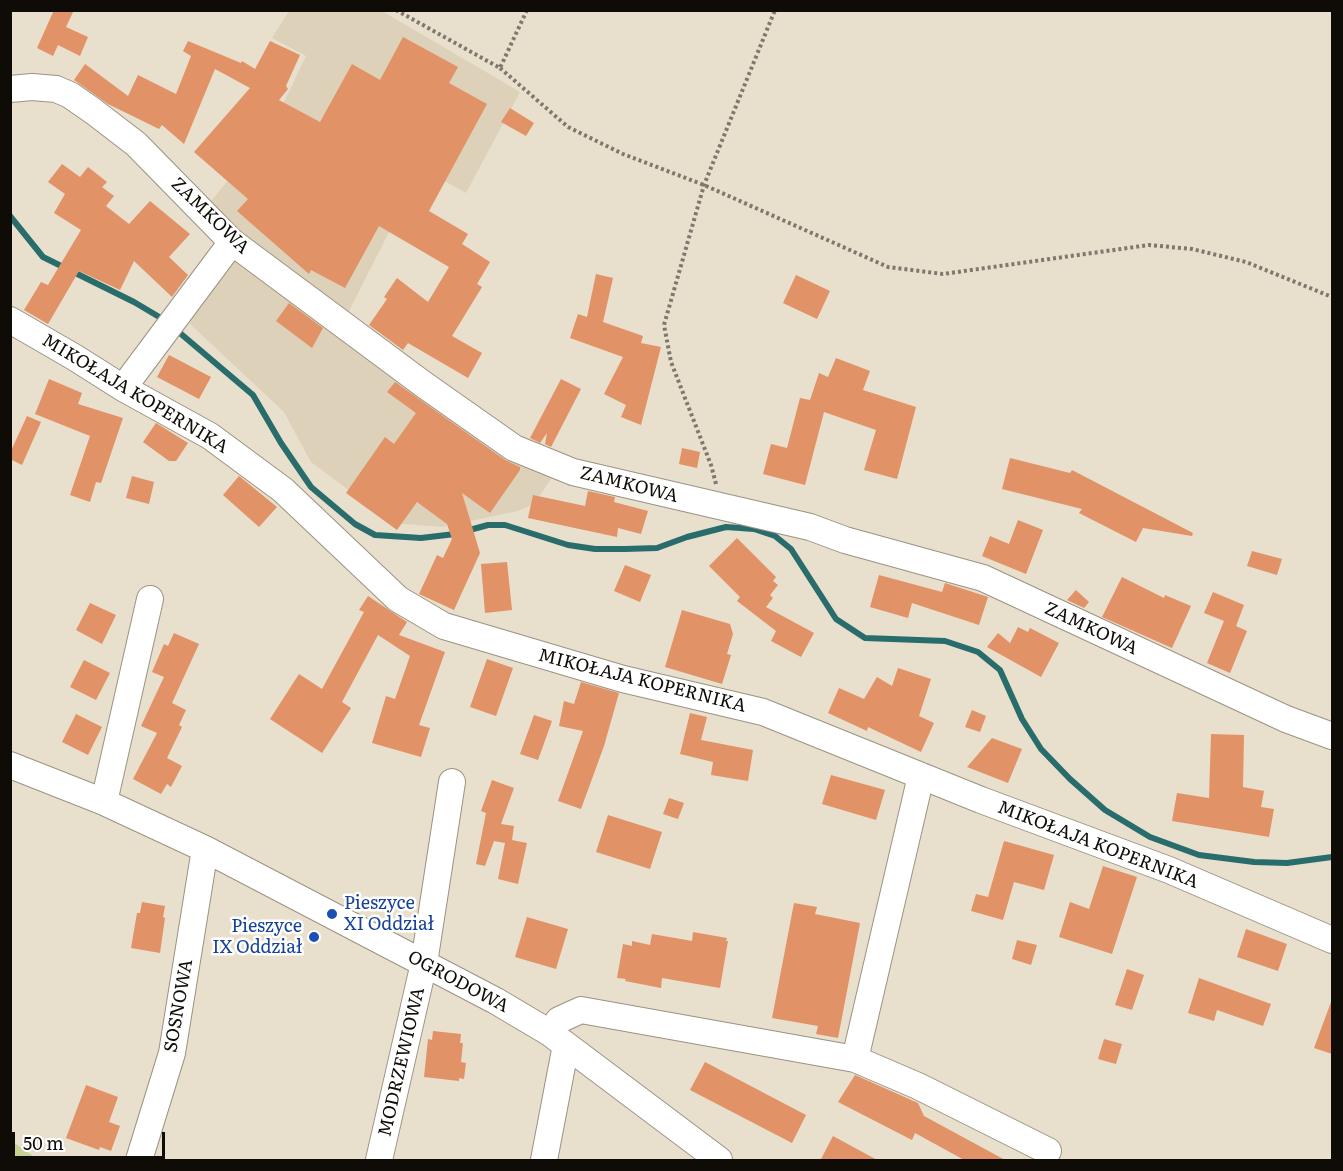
<!DOCTYPE html>
<meta charset="utf-8">
<style>
body{margin:0}
#map{position:relative;width:1343px;height:1171px;overflow:hidden;background:#e8dfcd;font-family:Literata,serif}
canvas{display:block}
.frame{position:absolute;inset:0;border:12px solid #0f0c07;pointer-events:none}
.scale{position:absolute;left:12px;top:1132px;width:153px;height:27px;box-sizing:border-box;border:3px solid #0f0c07;border-top:0;padding-left:8px;font-size:18px;line-height:21px;white-space:nowrap;color:#0f0c07;-webkit-text-stroke:4px #fff;paint-order:stroke}
</style>
<div id="map">
<canvas width="1343" height="1171"></canvas>
<div class="frame"></div>
<div class="scale">50 m</div>
</div>
<script>
const ctx = document.querySelector('canvas').getContext('2d');
ctx.lineJoin = 'round';
function fill(path, color) {
  ctx.fillStyle = color;
  ctx.fill(path, 'evenodd');
}
function shape(rows) {
  const path = new Path2D();
  for (const r of rows) {
    path.moveTo(r[0], r[1]);
    for (let i = 2; i < r.length; i += 2) path.lineTo(r[i], r[i + 1]);
  }
  return path;
}
function trace(path, color, width, dash) {
  ctx.strokeStyle = color;
  ctx.lineWidth = width;
  ctx.lineCap = dash ? 'butt' : 'round';
  ctx.setLineDash(dash || []);
  ctx.stroke(path);
}
function write(font, color, halo, rows, align = 'center') {
  ctx.font = font + ' Literata,serif';
  ctx.lineWidth = 5;
  ctx.setLineDash([]);
  ctx.textBaseline = 'middle';
  ctx.strokeStyle = halo;
  ctx.fillStyle = color;
  for (const [text, x, y, turn = 0] of rows) {
    ctx.save();
    ctx.translate(x, y);
    ctx.rotate((+turn || 0) * Math.PI / 180);
    ctx.textAlign = isNaN(turn) ? turn : align;
    if (halo) ctx.strokeText(text, 0, 0);
    ctx.fillText(text, 0, 0);
    ctx.restore();
  }
}
fill(shape([
 [289,11,382,11,520,92,466,193,425,170,387,236,346,317,504,430,562,463,534,504,518,511,442,527,393,523,311,462,284,412,190,324,194,310,245,241,207,206,248,156,283,104,306,56,272,38]
]), '#ded1b9');
fill(shape([
 [10,1140,36,1158,40,1160,11,1160]
]), '#c4d293');
trace(shape([
 [10,216,43,257,134,302,166,321],
 [174,328,253,395,281,443,311,487,355,524,375,535,421,538,455,534,488,525,505,525,568,545,595,549,625,549,657,548,687,537,726,527,754,529,775,536,791,549,836,619,865,638,945,641,978,652,1000,670,1022,719,1041,749,1070,779,1105,810,1150,837,1199,855,1254,862,1287,863,1332,857]
]), '#286d6b', 6);
fill(shape([
 [54,10,74,10,66,27,88,37,80,56,58,45,53,56,37,48],
 [403,37,458,67,449,83,487,104,429,211,468,234,462,244,490,262,477,284,482,287,452,336,482,353,468,378,408,343,403,350,369,325,387,299,384,297,397,278,428,302,449,267,379,226,345,288,311,270,309,274,237,211,248,199,194,152,250,88,215,69,184,144,162,125,159,129,108,104,74,80,85,64,128,96,138,75,176,94,191,56,183,51,188,41,241,63,242,61,255,69,270,41,300,55,286,86,288,89,279,100,320,122,352,64,380,80],
 [510,108,534,123,526,136,501,122],
 [62,164,80,177,88,167,107,182,102,187,114,196,106,206,129,224,150,201,190,234,169,257,188,275,172,297,134,261,120,290,79,271,48,324,24,310,41,282,48,285,81,230,54,213,65,194,48,182],
 [596,274,613,278,603,322,643,336,641,343,661,347,641,425,621,417,626,405,604,394,623,357,570,338,578,314,587,317],
 [796,275,830,291,817,319,783,303],
 [289,303,323,328,312,348,276,321],
 [169,355,211,377,199,399,157,377],
 [836,358,870,371,863,390,916,407,897,479,864,470,876,430,824,412,805,485,763,474,771,444,787,448,800,398,810,400,819,373,828,377],
 [49,379,82,393,78,404,123,418,101,483,96,482,90,502,70,495,90,436,35,414],
 [561,379,581,389,551,447,545,444,547,433,540,443,530,438],
 [395,382,505,460,520,467,520,470,490,513,462,493,480,553,454,610,419,594,437,555,443,558,452,539,447,524,417,502,397,530,346,493,385,437,394,444,416,413,387,392],
 [27,416,41,422,22,465,10,459,10,453],
 [156,423,188,443,176,461,169,461,143,442],
 [682,448,700,452,697,468,679,464],
 [1010,458,1070,473,1072,470,1193,533,1192,536,1143,528,1136,542,1079,513,1082,509,1002,489],
 [132,476,154,482,149,504,126,498],
 [239,476,277,507,259,527,223,495],
 [588,491,615,497,614,502,648,511,641,534,618,528,617,537,528,518,533,495,585,506],
 [1018,520,1043,530,1026,574,982,556,990,536,1009,544],
 [737,538,776,577,773,581,778,585,770,595,773,598,766,607,814,633,801,657,771,641,776,631,737,601,740,597,709,566],
 [1252,551,1282,559,1277,575,1247,566],
 [507,562,512,610,485,613,481,564],
 [625,565,651,575,640,602,614,591],
 [879,575,942,592,945,583,988,597,979,625,912,603,908,618,870,607],
 [1122,577,1164,598,1165,595,1191,606,1172,648,1102,617],
 [1076,590,1089,602,1084,608,1067,600],
 [1213,592,1244,605,1236,626,1247,631,1230,673,1207,663,1224,621,1204,613],
 [368,596,407,622,399,635,445,652,419,725,430,728,421,757,372,743,386,696,395,699,410,656,378,635,342,702,351,708,322,753,270,719,299,674,322,689,364,612,359,610],
 [90,603,116,615,102,644,76,630],
 [682,610,730,624,733,634,727,654,731,655,722,684,665,667],
 [1018,627,1028,632,1030,628,1059,643,1041,677,987,647,998,633,1010,643],
 [174,633,199,644,172,703,186,710,179,725,182,727,167,758,182,766,171,787,167,784,161,794,133,779,157,733,141,726,164,677,152,672,164,644,168,646],
 [487,659,513,668,496,716,470,707],
 [84,660,110,673,96,700,70,687],
 [898,668,931,679,919,716,934,723,921,752,868,727,867,731,828,713,839,688,864,699,877,677,892,686],
 [581,682,619,693,604,746,581,809,558,801,583,731,559,726,564,701,574,704],
 [972,710,986,716,980,732,965,727],
 [690,713,707,717,701,740,753,750,748,781,711,775,713,762,680,754],
 [76,714,102,727,88,755,62,742],
 [534,715,552,721,538,760,520,754],
 [1211,734,1244,735,1243,787,1264,791,1261,807,1274,809,1269,837,1172,821,1177,793,1209,798],
 [992,738,1022,749,1008,783,967,767],
 [831,775,885,790,876,820,822,804],
 [492,780,514,788,501,824,514,826,512,840,527,843,518,884,498,879,505,843,494,841,485,866,476,864,486,813,481,811],
 [669,798,684,803,678,819,663,814],
 [608,815,662,832,650,869,596,852],
 [1004,841,1054,855,1044,890,1014,882,1003,920,971,911,976,894,988,897],
 [1103,866,1137,877,1112,954,1059,937,1070,902,1089,909],
 [142,902,165,906,163,917,165,918,160,953,131,948,137,913,140,913],
 [794,903,817,907,815,914,860,923,838,1038,816,1034,818,1026,772,1018],
 [527,917,568,929,556,969,515,957],
 [1246,929,1287,944,1278,971,1237,957],
 [693,932,727,938,726,941,728,941,720,988,662,978,661,988,625,981,626,979,617,978,623,944,632,946,632,941,650,945,652,934,692,941],
 [1017,940,1037,945,1031,965,1012,959],
 [1127,969,1144,975,1132,1010,1115,1005],
 [1199,978,1271,1004,1263,1026,1217,1010,1214,1021,1188,1013],
 [1331,1002,1332,1002,1332,1054,1314,1048],
 [433,1031,461,1034,460,1043,463,1043,461,1062,466,1063,464,1079,459,1078,459,1081,424,1077,428,1039,432,1040],
 [1104,1039,1122,1044,1116,1064,1098,1059],
 [705,1062,806,1115,792,1143,690,1090],
 [855,1075,918,1103,924,1116,1007,1161,966,1161,915,1133,912,1140,838,1102],
 [86,1085,118,1097,109,1122,120,1126,111,1151,100,1147,99,1150,66,1138],
 [833,1136,879,1161,820,1161]
]), '#e19266');
const minor = shape([
 [10,89,32,87,56,89,70,95,93,111,136,144,232,242,423,384,514,448,573,472,810,527,845,540,983,578,1286,719,1332,736],
 [10,320,74,357,123,388,210,436,283,490,398,599,444,626,623,679,763,712,981,800,1169,870,1332,940],
 [123,388,232,242],
 [10,765,104,802,205,849,496,1001,550,1033,719,1160],
 [104,802,150,599],
 [550,1033,559,1020,581,1010,855,1059,918,1086,1048,1151],
 [855,1059,921,776],
 [139,1160,172,1053,205,849],
 [379,1160,424,963,452,782],
 [544,1160,566,1045]
]);
trace(minor, '#9b9382', 28);
trace(shape([
 [396,10,500,68,527,10],
 [500,68,568,127,623,154,704,185,888,267,943,274,1149,245,1192,249,1246,262,1332,297],
 [716,484,711,465,671,362,664,325,704,185,775,10]
]), '#7e786d', 4, [3, 3]);
trace(minor, '#fff', 26);
for (const [x, y, r, color] of [
 [332,914,6,"#1a4fb4"],
 [314,937,6,"#1a4fb4"]
]) {
  const dot = new Path2D();
  dot.arc(x, y, r, 0, 2 * Math.PI);
  ctx.fillStyle = color;
  ctx.fill(dot);
  trace(dot, '#fff', 2);
}
write('18px', '#0f0c07', '#fff', [
 ["ZAMKOWA",210,216,44],
 ["MIKOŁAJA KOPERNIKA",135,394,31],
 ["ZAMKOWA",629,485,14],
 ["ZAMKOWA",1091,629,25],
 ["MIKOŁAJA KOPERNIKA",642,681,14],
 ["MIKOŁAJA KOPERNIKA",1098,845,21],
 ["OGRODOWA",458,982,28],
 ["SOSNOWA",179,1006,-80],
 ["MODRZEWIOWA",402,1062,-77]
]);
write('18px', '#164399', '#fff', [
 ["Pieszyce",344,904],
 ["XI Oddział",344,925],
 ["Pieszyce",302,927,"right"],
 ["IX Oddział",302,948,"right"]
], 'left');
</script>
